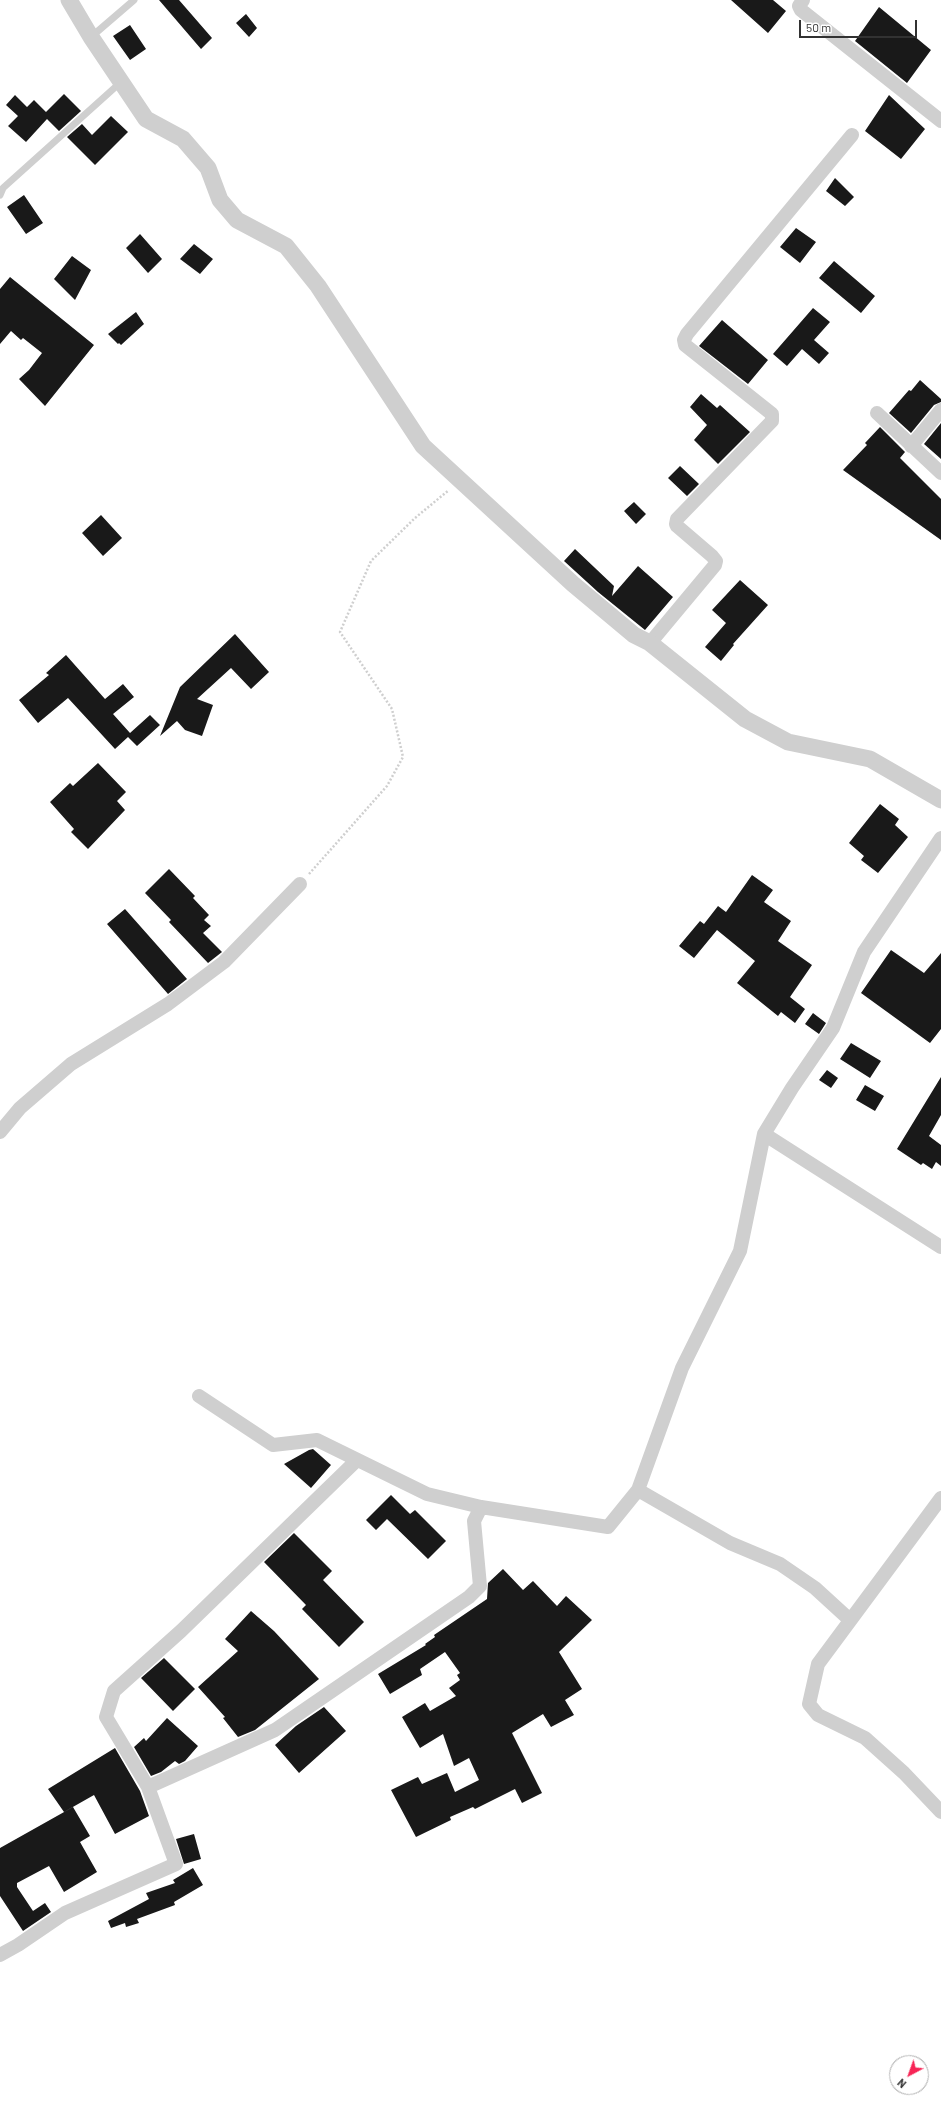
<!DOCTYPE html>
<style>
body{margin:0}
#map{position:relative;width:941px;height:2107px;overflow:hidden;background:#fff;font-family:Barlow,sans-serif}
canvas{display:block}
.north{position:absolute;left:889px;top:2055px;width:40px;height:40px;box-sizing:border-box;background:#fff;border:1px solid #adadad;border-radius:50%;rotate:221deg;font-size:11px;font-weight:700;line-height:16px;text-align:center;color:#323232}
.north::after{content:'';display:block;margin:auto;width:14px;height:18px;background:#f72556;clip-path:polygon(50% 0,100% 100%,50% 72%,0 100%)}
.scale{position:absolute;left:799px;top:20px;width:118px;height:18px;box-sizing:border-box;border:2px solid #323232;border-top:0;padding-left:5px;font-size:12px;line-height:14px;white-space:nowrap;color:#323232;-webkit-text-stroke:3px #fff;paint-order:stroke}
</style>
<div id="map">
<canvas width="941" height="2107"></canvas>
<div class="north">N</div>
<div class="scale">50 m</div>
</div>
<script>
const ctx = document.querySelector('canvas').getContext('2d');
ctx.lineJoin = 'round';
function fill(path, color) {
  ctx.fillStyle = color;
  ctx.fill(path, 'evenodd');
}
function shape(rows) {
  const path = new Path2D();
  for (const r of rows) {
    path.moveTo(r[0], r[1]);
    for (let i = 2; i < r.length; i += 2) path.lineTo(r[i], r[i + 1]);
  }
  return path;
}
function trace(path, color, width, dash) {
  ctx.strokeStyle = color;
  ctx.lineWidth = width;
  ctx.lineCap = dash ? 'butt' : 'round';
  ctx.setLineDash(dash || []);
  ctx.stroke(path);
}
fill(shape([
 [159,0,179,0,212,38,201,49],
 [731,0,773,0,786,11,768,33],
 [879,7,931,50,907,83,855,41],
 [246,14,257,28,249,37,236,23],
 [130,25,146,49,130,60,113,36],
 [64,94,81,111,59,131,47,119,26,142,8,126,18,116,6,105,15,95,27,107,34,100,46,112],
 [889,95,925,129,901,159,865,131],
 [111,116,128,132,95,165,67,137,82,124,92,135],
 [835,178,854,197,845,206,826,191],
 [24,195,43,223,26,234,7,207],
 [796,228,816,242,800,263,780,247],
 [140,234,162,259,148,273,126,248],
 [194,244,213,259,200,274,180,259],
 [72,256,91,270,75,300,54,279],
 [834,261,875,296,861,313,819,278],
 [10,277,94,345,45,406,19,379,29,370,42,353,23,338,21,340,11,331,0,344,0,289],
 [813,308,830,322,814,340,829,353,819,364,802,349,787,366,773,354],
 [136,312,144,324,121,345,119,343,118,344,108,334],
 [722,320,768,360,748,384,699,346],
 [920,380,941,399,941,402,934,405,911,433,889,413,909,390,911,391],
 [701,394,717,408,720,405,750,432,718,464,694,440,707,425,690,407],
 [941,423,941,459,924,444],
 [880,427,905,452,900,458,941,499,941,540,843,470,867,445,865,443],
 [680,466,699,484,687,496,668,478],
 [634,502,646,514,636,524,624,511],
 [101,515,122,538,103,556,82,533],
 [575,549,614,586,612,596,638,566,673,597,645,630,598,592,564,561],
 [740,580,768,605,733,644,734,645,721,661,705,647,726,623,712,610],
 [235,634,269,672,251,689,231,668,197,699,213,705,202,736,185,730,177,721,160,736,180,687],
 [66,655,105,699,123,684,134,697,113,714,130,733,150,715,160,725,137,746,128,737,115,749,68,698,38,723,19,700,49,675,46,673],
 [98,763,126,792,117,801,125,810,88,849,71,832,74,829,50,802,70,783,73,786],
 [880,804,899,819,895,825,908,837,878,873,861,860,864,856,849,843],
 [169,869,195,896,193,898,209,915,204,920,211,926,203,933,222,952,208,963,169,922,171,920,145,893],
 [752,875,773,890,764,902,791,921,778,941,812,965,790,997,805,1009,795,1023,781,1012,778,1016,737,983,755,961,717,930,694,958,679,946,700,921,704,924,718,906,726,912],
 [125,909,187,979,168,994,107,924],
 [891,950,924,973,941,953,941,1029,930,1043,861,993],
 [813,1013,826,1023,819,1034,805,1024],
 [851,1043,881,1061,870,1078,840,1059],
 [827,1070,838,1078,831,1088,819,1080],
 [941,1077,941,1115,929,1136,941,1145,941,1166,936,1162,932,1169,923,1163,921,1165,897,1149],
 [865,1085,884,1096,875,1111,856,1100],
 [313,1449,331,1465,311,1488,284,1464,309,1450],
 [391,1495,410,1514,415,1510,446,1541,428,1559,387,1519,376,1530,366,1520],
 [294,1533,332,1571,323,1580,364,1622,339,1647,302,1609,306,1605,264,1562],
 [503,1569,523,1590,533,1581,557,1606,566,1596,592,1620,559,1652,582,1689,565,1700,574,1715,551,1727,543,1714,512,1733,542,1793,522,1803,515,1789,475,1809,473,1807,450,1817,451,1820,416,1837,391,1790,418,1777,422,1784,447,1773,455,1792,479,1780,469,1758,454,1766,443,1734,420,1748,402,1717,425,1703,430,1711,456,1696,449,1688,460,1680,457,1675,460,1673,445,1652,420,1669,422,1675,390,1694,378,1674,426,1645,425,1644,435,1637,434,1635,487,1599,488,1583],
 [251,1611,274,1631,319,1679,255,1730,238,1737,223,1718,225,1717,198,1687,238,1651,225,1639],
 [164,1658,195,1689,173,1711,141,1678],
 [324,1707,346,1731,299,1773,275,1745,296,1726],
 [167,1718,198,1746,185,1761,179,1764,175,1761,161,1772,151,1776,134,1747,144,1738,146,1741],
 [115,1748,140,1791,149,1816,115,1834,94,1795,64,1812,48,1789],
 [73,1807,90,1836,80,1842,97,1872,64,1892,49,1866,17,1883,17,1887,33,1911,45,1903,51,1912,23,1931,0,1896,0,1848],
 [194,1834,201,1859,184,1864,176,1839],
 [193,1868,203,1885,174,1902,175,1905,137,1919,139,1923,126,1927,125,1923,111,1928,108,1921,149,1899,146,1893,175,1883,173,1880]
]), '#191919');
trace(shape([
 [309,874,387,786,403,757,392,709,340,632,371,561,415,518,449,490]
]), '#cfcfcf', 2.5, [2, 2]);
trace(shape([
 [91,37,134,0],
 [0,195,3,188,121,82]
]), '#cfcfcf', 7);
trace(shape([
 [803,0,799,6,801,10,941,121],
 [877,413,941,473],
 [911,446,941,410],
 [650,643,715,565,716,561,712,556,677,526,676,524,677,519,772,421,772,414,685,345,684,340,687,334,852,135],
 [0,1132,20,1108,71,1064,168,1004,224,962,300,884],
 [764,1134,941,1247],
 [199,1396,273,1445,317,1440,427,1494,481,1507,608,1527,638,1490,682,1368,740,1251,764,1134,792,1088,833,1028,864,952,941,838],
 [638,1490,730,1543,780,1564,815,1588,850,1620],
 [941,1498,818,1664,809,1704,818,1715,865,1738,904,1773,941,1812],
 [148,1787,106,1717,114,1691,181,1631,357,1460],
 [0,1955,18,1945,65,1913,176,1864,148,1787,275,1730,469,1597,480,1586,474,1521,481,1507]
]), '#cfcfcf', 14);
trace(shape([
 [69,0,91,37,146,119,183,139,208,168,220,200,237,220,286,246,318,286,423,446,573,584,634,635,650,643,745,719,788,742,870,759,941,800]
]), '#cfcfcf', 17);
</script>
